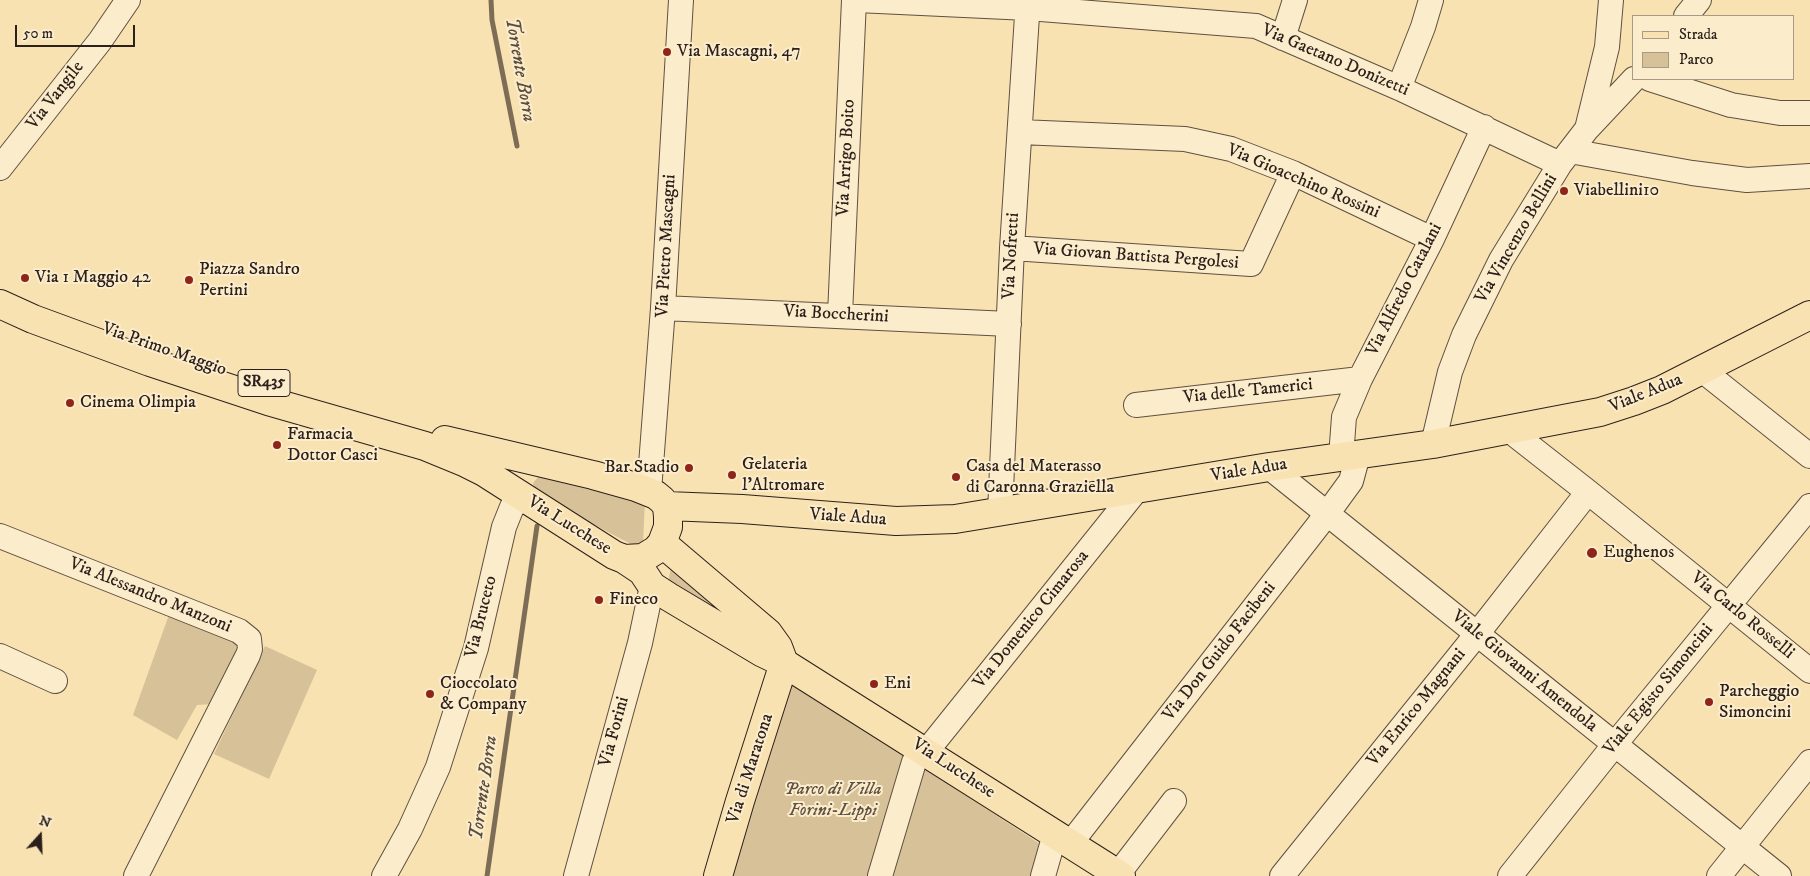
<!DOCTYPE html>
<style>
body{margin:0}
#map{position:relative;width:1810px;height:876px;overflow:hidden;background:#f9e2b1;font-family:"IM FELL DW Pica",serif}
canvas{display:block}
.legend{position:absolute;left:1632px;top:15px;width:162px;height:65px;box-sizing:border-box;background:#fbeccc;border:1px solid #a89a86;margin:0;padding:6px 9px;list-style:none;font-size:15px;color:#2c201c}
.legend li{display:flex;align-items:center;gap:10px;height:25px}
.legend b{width:25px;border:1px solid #a89a86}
.north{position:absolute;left:15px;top:811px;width:50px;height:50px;-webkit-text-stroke:4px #fbeccc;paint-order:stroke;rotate:20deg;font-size:14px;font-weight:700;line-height:20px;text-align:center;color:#2c201c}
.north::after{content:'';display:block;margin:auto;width:18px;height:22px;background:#2c201c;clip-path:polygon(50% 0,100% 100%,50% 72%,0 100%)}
.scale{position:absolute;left:15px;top:25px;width:120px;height:22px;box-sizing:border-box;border:2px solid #2c201c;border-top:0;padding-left:6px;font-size:15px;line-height:18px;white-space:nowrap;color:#2c201c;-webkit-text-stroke:4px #fbeccc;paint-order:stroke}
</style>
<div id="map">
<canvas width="1810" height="876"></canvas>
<ul class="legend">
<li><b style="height:6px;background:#f9e2b1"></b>Strada</li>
<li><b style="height:14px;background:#d6c198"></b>Parco</li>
</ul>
<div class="north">N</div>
<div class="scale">50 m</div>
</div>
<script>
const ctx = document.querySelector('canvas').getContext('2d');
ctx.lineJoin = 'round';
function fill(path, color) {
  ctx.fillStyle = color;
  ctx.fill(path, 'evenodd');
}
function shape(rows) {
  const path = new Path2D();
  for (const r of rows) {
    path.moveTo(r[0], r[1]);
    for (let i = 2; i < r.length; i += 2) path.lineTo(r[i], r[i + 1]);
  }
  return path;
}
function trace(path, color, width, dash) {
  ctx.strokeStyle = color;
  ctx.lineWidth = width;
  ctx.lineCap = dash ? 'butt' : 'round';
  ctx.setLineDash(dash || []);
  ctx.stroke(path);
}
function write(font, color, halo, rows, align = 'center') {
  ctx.font = font + ' "IM FELL DW Pica",serif';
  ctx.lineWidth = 4;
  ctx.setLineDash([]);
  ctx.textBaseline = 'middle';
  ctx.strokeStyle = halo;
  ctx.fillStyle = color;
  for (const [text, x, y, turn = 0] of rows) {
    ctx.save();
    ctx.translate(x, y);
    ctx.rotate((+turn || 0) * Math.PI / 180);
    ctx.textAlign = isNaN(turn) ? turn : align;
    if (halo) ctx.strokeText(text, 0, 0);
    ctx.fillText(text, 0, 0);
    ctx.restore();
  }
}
fill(shape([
 [539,476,645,498,643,545,635,546,627,542,538,495,534,489,533,483],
 [672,562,760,639,667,588],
 [170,612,236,640,238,649,213,704,197,705,177,740,133,715],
 [265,646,317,670,269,779,214,754],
 [788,679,1040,844,1032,876,731,876]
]), '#d6c198');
trace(shape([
 [491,0,492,20,517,146],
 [487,876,537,526]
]), '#7d6d57', 5);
const minor = shape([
 [857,0,1028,8,1256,26,1399,88,1560,164],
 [1686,16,1699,0],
 [1283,38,1295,0],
 [1650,79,1731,105,1780,113,1810,113],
 [1399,88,1423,27,1431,0],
 [1588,128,1634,79],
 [1020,132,1185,139,1231,149,1293,173,1432,239],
 [1570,151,1692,173,1747,180,1810,176],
 [0,168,100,41,128,0],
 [1012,248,1251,264,1293,173],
 [663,308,1009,324],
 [840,315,854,0],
 [1702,370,1810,456],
 [1136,405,1360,379],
 [1509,430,1588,492,1810,671],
 [1433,444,1450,372,1464,335,1501,260,1560,164,1587,129,1607,47,1611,0],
 [1341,457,1344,417,1360,379,1432,239,1484,127],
 [1269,467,1779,876],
 [649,491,663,308,681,0],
 [1000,512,1012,248,1028,0],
 [0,536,239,631,249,639,250,649,248,655,136,876],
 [0,656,55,681],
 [926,752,1138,488],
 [1070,844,1327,514,1351,481,1358,455],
 [1118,874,1174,801],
 [384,876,410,829,438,767,476,648,504,527,512,507,523,497],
 [576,876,640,643,652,586],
 [880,876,914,762,922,749],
 [1043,876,1055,834],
 [1282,876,1477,634,1588,492],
 [1510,876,1615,744,1810,506],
 [1719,876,1810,762]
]);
const major = shape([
 [0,304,33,319,150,362,268,401,425,446,464,462,484,472,614,555,624,559,642,571,652,586,669,597,761,652,784,663,1121,876],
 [445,440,593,475,636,487,656,495,662,500,667,506,668,517,668,527,662,543,656,550,643,558,624,559],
 [667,506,742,509,896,521,955,519,1269,467,1433,444,1600,412,1634,401,1662,390,1810,315],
 [662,543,768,633,778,647,784,663],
 [718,876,740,801,784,663]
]);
trace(minor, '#5f5041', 26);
trace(major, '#2c201c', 30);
trace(minor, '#fbeccc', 24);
trace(major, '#f9e2b1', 28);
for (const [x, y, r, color] of [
 [667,52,5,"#8f2418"],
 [1564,191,5,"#8f2418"],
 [25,278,5,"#8f2418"],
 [189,280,5,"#8f2418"],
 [70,403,5,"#8f2418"],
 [277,445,5,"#8f2418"],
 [689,468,5,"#8f2418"],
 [732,475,5,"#8f2418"],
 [956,477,5,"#8f2418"],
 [1592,553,6,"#8f2418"],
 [599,600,5,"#8f2418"],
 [874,684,5,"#8f2418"],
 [430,694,5,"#8f2418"],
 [1709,702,5,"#8f2418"]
]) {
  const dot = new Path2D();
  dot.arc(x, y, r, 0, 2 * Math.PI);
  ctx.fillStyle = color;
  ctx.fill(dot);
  trace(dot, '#fbeccc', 2);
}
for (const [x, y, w] of [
 [264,383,52]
]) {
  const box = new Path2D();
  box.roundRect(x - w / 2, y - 13.5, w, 27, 4);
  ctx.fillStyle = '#fbeccc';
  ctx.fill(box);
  trace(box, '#2c201c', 1);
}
write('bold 16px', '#2c201c', null, [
 ["SR435",264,383]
]);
write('18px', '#2c201c', '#fbeccc', [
 ["Via Mascagni, 47",677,52],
 ["Viabellini10",1574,191],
 ["Piazza Sandro",199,270],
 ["Pertini",199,291],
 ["Via 1 Maggio 42",35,278],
 ["Cinema Olimpia",80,403],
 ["Farmacia",287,435],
 ["Dottor Casci",287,456],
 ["Gelateria",742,465],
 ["l'Altromare",742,486],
 ["Casa del Materasso",966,467],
 ["di Caronna Graziella",966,488],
 ["Bar Stadio",679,468,"right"],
 ["Eughenos",1603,553],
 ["Fineco",609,600],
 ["Cioccolato",440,684],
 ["& Company",440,705],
 ["Eni",884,684],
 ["Parcheggio",1719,692],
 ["Simoncini",1719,713]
], 'left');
write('18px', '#2c201c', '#fbeccc', [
 ["Via Gaetano Donizetti",1335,61,23],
 ["Via Vangile",56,96,-52],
 ["Via Arrigo Boito",847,158,-87],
 ["Via Gioacchino Rossini",1303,182,23],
 ["Via Vincenzo Bellini",1517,239,-60],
 ["Via Pietro Mascagni",667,246,-87],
 ["Via Nofretti",1012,256,-87],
 ["Via Giovan Battista Pergolesi",1136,257,4],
 ["Via Alfredo Catalani",1405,290,-63],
 ["Via Boccherini",836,315,3],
 ["Via Primo Maggio",164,350,19],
 ["Via delle Tamerici",1248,392,-6],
 ["Viale Adua",1646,394,-22],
 ["Viale Adua",1249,471,-9],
 ["Viale Adua",848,518,4],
 ["Via Lucchese",569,526,32],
 ["Via Alessandro Manzoni",150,596,22],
 ["Via Carlo Rosselli",1742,616,39],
 ["Via Bruceto",482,617,-76],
 ["Via Domenico Cimarosa",1032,620,-51],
 ["Via Don Guido Facibeni",1220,652,-52],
 ["Viale Giovanni Amendola",1524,672,39],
 ["Viale Egisto Simoncini",1659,690,-51],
 ["Via Enrico Magnani",1417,708,-51],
 ["Via Forini",615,732,-75],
 ["Via di Maratona",751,769,-72],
 ["Via Lucchese",953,769,33]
]);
write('italic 18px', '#5f5041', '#fbeccc', [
 ["Parco di Villa",833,790],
 ["Forini-Lippi",833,811]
]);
write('italic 19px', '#5b4d3e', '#fbeccc', [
 ["Torrente Borra",519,70,80],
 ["Torrente Borra",485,788,-82]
]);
</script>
